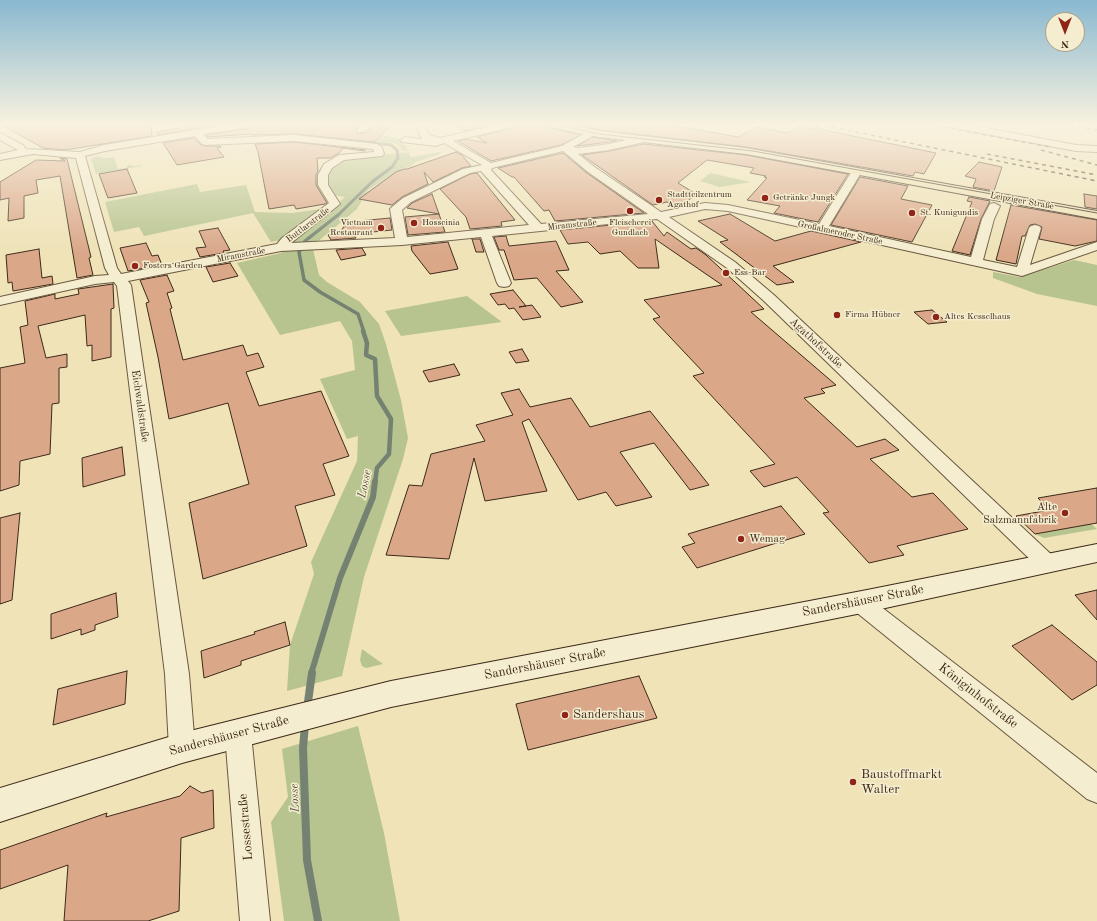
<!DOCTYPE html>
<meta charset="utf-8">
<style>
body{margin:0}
#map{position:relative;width:1097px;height:921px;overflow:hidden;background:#efe3b7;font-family:"Old Standard TT",serif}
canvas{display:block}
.north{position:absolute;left:1045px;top:12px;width:40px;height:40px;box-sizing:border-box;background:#f5edd0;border:1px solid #ab9f86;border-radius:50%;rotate:180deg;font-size:11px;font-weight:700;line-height:16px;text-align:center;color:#3d2918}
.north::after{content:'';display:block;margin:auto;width:14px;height:18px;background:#8f2418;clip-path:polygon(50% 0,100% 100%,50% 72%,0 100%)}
</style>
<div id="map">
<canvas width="1097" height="921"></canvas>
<div class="north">N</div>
</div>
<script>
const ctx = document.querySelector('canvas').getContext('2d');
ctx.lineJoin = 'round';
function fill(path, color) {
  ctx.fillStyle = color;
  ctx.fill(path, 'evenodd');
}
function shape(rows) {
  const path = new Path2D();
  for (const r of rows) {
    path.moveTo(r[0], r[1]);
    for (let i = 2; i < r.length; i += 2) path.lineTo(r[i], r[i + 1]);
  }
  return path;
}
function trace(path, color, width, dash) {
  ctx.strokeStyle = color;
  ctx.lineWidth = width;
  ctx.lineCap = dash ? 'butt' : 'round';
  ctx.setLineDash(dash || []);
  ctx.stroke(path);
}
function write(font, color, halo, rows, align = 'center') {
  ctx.font = font + ' "Old Standard TT",serif';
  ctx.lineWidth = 3;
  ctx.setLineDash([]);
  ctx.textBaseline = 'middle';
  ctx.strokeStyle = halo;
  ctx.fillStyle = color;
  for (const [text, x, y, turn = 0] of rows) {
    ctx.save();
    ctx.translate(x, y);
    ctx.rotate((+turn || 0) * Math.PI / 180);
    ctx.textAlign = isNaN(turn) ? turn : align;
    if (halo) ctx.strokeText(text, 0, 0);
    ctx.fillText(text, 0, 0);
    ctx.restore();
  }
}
fill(shape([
 [369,132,396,138,402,140,403,145,406,145,407,150,412,151,403,151,398,145,392,143,357,139],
 [409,152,411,157,440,152,441,154,416,162,410,167,403,168,368,190,357,209,316,243,289,243,345,197,332,195,327,187,329,170,342,159],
 [96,156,106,158,114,157,118,169,126,168,128,165,131,165,133,166,142,165,142,166,96,174,91,159],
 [710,173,751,182,720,187,700,181],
 [197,184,200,192,246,185,255,212,292,213,327,208,285,239,271,242,253,213,144,236,139,227,114,232,105,202],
 [313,249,319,275,327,282,360,302,379,324,386,344,401,400,408,438,403,459,364,577,342,676,287,691,290,645,314,574,311,562,357,461,358,436,347,439,320,379,355,370,352,341,340,321,280,335,237,263,281,253,285,250],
 [1074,260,1097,265,1097,306,1037,294,993,278,993,272,1020,277],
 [467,296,502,322,401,336,385,311],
 [1091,524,1097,529,1044,538,1035,534],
 [362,649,383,664,366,668,362,666,360,660],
 [358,726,384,833,400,921,284,921,271,822,288,797,282,749]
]), '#b7c48f');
trace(shape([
 [322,136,391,145,397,150,398,158,392,167,372,182,337,216]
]), '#758271', 3);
trace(shape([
 [338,215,305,241,299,252,304,280,320,292,358,314,364,332]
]), '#758271', 3.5);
trace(shape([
 [363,331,367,343,366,355,375,359,377,396,391,419,389,454,377,468,375,482]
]), '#758271', 4.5);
trace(shape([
 [311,674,340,578,373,497,375,481]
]), '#758271', 6);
trace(shape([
 [307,709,312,673],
 [305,725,303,748,307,860,318,921]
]), '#758271', 8);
const building = shape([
 [0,124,151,124,152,136,65,150,43,148,0,124],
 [202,124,221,124,158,135,157,132,202,124],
 [255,124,361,124,356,129,358,134,365,133,376,125,390,127,374,142,294,134,251,135,250,134,208,137,206,135,250,128,255,124],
 [453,124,492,124,465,131,453,124],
 [518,124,544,124,550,128,580,135,561,145,491,161,458,141,466,139,487,143,477,137,516,127,518,124],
 [576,124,666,124,738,137,757,127,788,133,799,126,812,129,814,128,936,153,924,174,915,172,913,176,746,147,599,130,576,124],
 [593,137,617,141,577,146,593,137],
 [194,138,201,145,205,146,220,146,221,147,217,148,224,157,177,165,163,143,194,138],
 [294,142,366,150,364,151,343,148,339,153,330,158,317,158,318,171,316,175,316,185,327,203,325,204,296,209,294,205,269,209,258,152,255,144,294,142],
 [643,144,746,155,848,174,818,222,774,213,780,206,747,200,767,178,764,177,766,176,750,173,754,168,707,160,678,183,696,194,682,206,676,207,667,202,653,205,582,155,609,151,643,144],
 [456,152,462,155,471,166,462,168,433,182,424,172,428,184,402,197,392,205,359,199,396,172,404,169,407,169,456,152],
 [563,153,587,173,644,213,555,221,549,210,544,211,514,177,512,177,498,168,563,153],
 [60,158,67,159,91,257,89,258,93,275,77,278,60,176,36,180,38,193,24,196,24,218,8,221,9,198,0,200,0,182,36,160,65,161,60,158],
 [979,162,1002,167,994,191,973,187,976,179,965,176,979,162],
 [127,169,137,193,108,198,99,174,127,169],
 [477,173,502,204,515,220,501,222,502,226,470,229,466,217,440,189,470,174,477,173],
 [860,177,908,186,901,199,932,205,912,242,831,225,860,177],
 [432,194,439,214,407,208,412,203,432,194],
 [1084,194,1097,196,1097,209,1085,207,1084,194],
 [969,197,990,201,981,219,970,255,952,251,972,202,967,201,969,197],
 [1011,205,1097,220,1097,241,1075,246,1039,239,1042,227,1035,224,1030,225,1025,236,1022,236,1016,264,996,260,1011,205],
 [439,214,445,232,408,235,405,217,439,214],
 [730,214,775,241,811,231,861,242,773,266,794,282,777,285,720,242,728,240,698,221,730,214],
 [390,218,392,230,353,234,356,238,331,240,328,235,340,233,346,223,346,224,348,222,390,218],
 [652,221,664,236,667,232,691,249,696,248,706,255,764,309,751,312,836,385,821,389,825,393,804,398,857,447,885,439,899,450,870,459,912,497,933,493,968,529,897,546,904,555,869,563,823,513,829,512,797,477,764,487,750,471,775,464,693,376,704,373,653,319,660,317,644,300,722,285,655,239,659,268,638,268,620,251,600,254,588,242,568,244,560,230,652,221],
 [218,228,230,250,223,251,224,253,200,257,196,248,206,247,199,231,218,228],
 [506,236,509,246,556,241,569,270,556,271,583,302,561,307,537,278,514,280,504,250,499,250,494,237,506,236],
 [472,239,480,239,484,252,476,252,472,239],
 [448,242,458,269,430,274,412,251,411,246,448,242],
 [146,243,152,256,158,255,162,265,128,271,120,248,146,243],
 [362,248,366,255,341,260,336,250,362,248],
 [39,249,42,278,52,276,53,284,13,291,12,282,8,283,6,255,39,249],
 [230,263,238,276,213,282,206,267,230,263],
 [167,275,174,291,167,293,172,308,170,309,183,360,243,345,247,356,258,353,264,367,246,372,259,406,321,391,349,456,323,464,335,495,295,506,307,546,203,579,189,503,249,484,228,403,169,419,158,357,146,303,149,302,140,280,167,275],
 [113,284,114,308,111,309,111,357,92,361,92,345,87,346,85,315,38,326,46,358,67,354,67,367,59,368,59,403,52,404,50,454,20,461,19,485,0,491,0,368,25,363,20,327,28,325,25,301,55,294,55,299,79,294,78,289,113,284],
 [513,290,526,306,519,307,532,305,541,317,523,320,514,308,509,309,505,304,498,305,490,294,513,290],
 [932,310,947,322,928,324,914,312,932,310],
 [522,349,529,361,516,363,509,352,522,349],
 [454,364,460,375,429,382,423,371,454,364],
 [519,389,530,407,571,398,590,427,650,411,709,485,690,490,654,443,620,452,652,497,616,506,606,492,578,500,529,419,522,422,547,491,485,501,474,458,449,559,386,555,409,485,422,486,431,454,485,441,476,425,513,415,501,393,519,389],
 [122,447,125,475,83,487,82,458,122,447],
 [1097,488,1097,523,1035,534,1016,516,1049,510,1038,498,1097,488],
 [781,506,805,534,697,568,682,547,695,543,688,534,781,506],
 [20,513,12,600,0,604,0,518,20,513],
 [1097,590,1097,620,1075,595,1097,590],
 [116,593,118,617,95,625,95,630,81,635,81,629,51,639,51,614,116,593],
 [285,622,290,645,241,661,241,665,204,678,201,651,255,634,254,632,285,622],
 [1052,625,1097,662,1097,685,1072,700,1012,646,1052,625],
 [127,671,125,704,53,725,58,689,127,671],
 [639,676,657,718,528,750,516,704,639,676],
 [190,786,202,793,213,790,214,828,181,838,179,911,148,921,64,921,68,865,0,889,0,850,107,813,106,817,180,796,190,786]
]);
fill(building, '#daa789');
trace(building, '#3d2918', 1);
const street = shape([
 [232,124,254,124,250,127,203,134,207,139,294,135,377,144,382,147,384,154,382,156,344,160,332,168,328,175,328,185,340,204,291,243,395,238,390,209,392,207,403,198,463,169,482,165,444,143,436,146,402,142,400,140,405,137,422,139,415,124,424,124,429,135,440,138,500,124,517,124,516,126,453,141,491,163,562,146,591,130,594,131,595,133,594,135,573,147,578,148,609,144,644,136,647,137,649,139,647,141,644,142,609,150,578,154,596,168,661,212,705,203,728,205,819,224,852,171,857,168,862,171,829,226,971,257,982,219,990,204,994,203,1000,206,994,219,983,260,1017,267,1029,228,1031,226,1035,225,1039,226,1041,228,1030,265,1097,242,1097,250,1022,276,728,211,705,209,669,217,735,262,774,295,1054,557,1057,563,1054,569,1047,571,1040,569,764,301,727,268,657,219,492,236,511,283,509,286,504,287,499,286,497,283,481,237,402,245,281,251,128,281,131,285,189,674,195,748,191,757,182,760,173,757,169,748,165,674,117,286,114,282,95,284,0,305,0,297,95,276,109,275,105,268,76,158,33,154,0,160,0,154,18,150,0,140,0,133,23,145,26,149,80,152,104,145,232,124],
 [195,136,202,144,205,145,294,141,373,149,374,152,339,155,324,164,318,175,318,185,329,203,282,238,277,244,121,274,117,268,85,156,105,151,195,136],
 [563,151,588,172,648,214,541,224,491,170,492,168,563,151],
 [481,171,529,225,407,237,402,210,411,202,470,173,481,171],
 [364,124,375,124,364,132,358,132,357,130,358,128,364,124],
 [945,124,965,124,1076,145,1097,146,1097,152,1076,151,949,127,945,124],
 [859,593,867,596,1097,773,1097,803,1087,799,851,608,848,602,851,596,859,593],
 [238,722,247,726,251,734,270,921,240,921,225,734,229,726,238,722]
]);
const secondary = shape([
 [1097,544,1097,562,867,612,391,707,182,763,0,822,0,788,182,733,391,681,867,590,1097,544]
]);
const primary = shape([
 [545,124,568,124,599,131,746,148,1097,211,1097,219,746,154,599,137,550,127,545,124]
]);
trace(street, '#6a5840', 2);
trace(secondary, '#3d2918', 2);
trace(primary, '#3d2918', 2);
fill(street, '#f5edd0');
fill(secondary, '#f5edd0');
fill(primary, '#efe3b7');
trace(shape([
 [553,124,599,134,753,151,1097,213]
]), '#3d2918', 1);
trace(shape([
 [801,124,821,128],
 [816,124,1097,181],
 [927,124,1050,147],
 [1062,124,1097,130],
 [1041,150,1097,165],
 [987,154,1097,175]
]), '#3d2918', 1.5, [4, 4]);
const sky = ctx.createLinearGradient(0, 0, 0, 253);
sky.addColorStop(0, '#89b8d0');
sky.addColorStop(0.49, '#f8f2df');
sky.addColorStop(1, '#f8f2df00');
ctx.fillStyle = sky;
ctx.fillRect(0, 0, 1097, 253);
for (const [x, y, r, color] of [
 [765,198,4,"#8f2418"],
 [659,200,4,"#8f2418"],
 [630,211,4,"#8f2418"],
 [912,213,4,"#8f2418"],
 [414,223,4,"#8f2418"],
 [381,228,4,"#8f2418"],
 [135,266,4,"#8f2418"],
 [726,273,4,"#8f2418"],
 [837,315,4,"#8f2418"],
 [936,317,4,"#8f2418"],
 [1065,513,4,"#8f2418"],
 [741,539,4,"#8f2418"],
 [565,715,4,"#8f2418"],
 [853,782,4,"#8f2418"]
]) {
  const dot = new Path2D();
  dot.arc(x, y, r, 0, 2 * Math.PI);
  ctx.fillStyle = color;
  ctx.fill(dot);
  trace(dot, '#f5edd0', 1.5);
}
write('9px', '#3d2918', '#f5edd0', [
 ["Stadtteilzentrum",667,195],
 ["Agathof",667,205],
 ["Getränke Jungk",773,198],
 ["St. Kunigundis",920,213],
 ["Vietnam",373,223,"right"],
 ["Restaurant",373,233,"right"],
 ["Hosseinia",422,223],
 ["Fleischerei",630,223,"center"],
 ["Gundlach",630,233,"center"],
 ["Fosters Garden",143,266],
 ["Ess-Bar",734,273],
 ["Firma Hübner",845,315],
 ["Altes Kesselhaus",944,317]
], 'left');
write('9px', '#3d2918', '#f5edd0', [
 ["Leipziger Straße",1022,201,10],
 ["Buttlarstraße",308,225,-37],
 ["Miramstraße",572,225,-6],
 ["Großalmeroder Straße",840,233,12],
 ["Miramstraße",241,255,-11]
]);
write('11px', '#3d2918', '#f5edd0', [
 ["Agathofstraße",816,343,43],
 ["Eichwaldstraße",140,406,82]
]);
write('11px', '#3d2918', '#f5edd0', [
 ["Alte",1057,507],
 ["Salzmannfabrik",1057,520],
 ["Wemag",749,539,"left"]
], 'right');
write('italic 12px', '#544e3d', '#f5edd0', [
 ["Losse",365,484,-78],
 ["Losse",295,798,-92]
]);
write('13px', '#3d2918', '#f5edd0', [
 ["Sandershäuser Straße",863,601,-11],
 ["Sandershäuser Straße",545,664,-11],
 ["Königinhofstraße",978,696,38],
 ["Sandershäuser Straße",229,736,-15],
 ["Lossestraße",246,827,-95]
]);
write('13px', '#3d2918', '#f5edd0', [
 ["Sandershaus",573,715],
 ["Baustoffmarkt",861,775],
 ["Walter",861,790]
], 'left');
</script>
